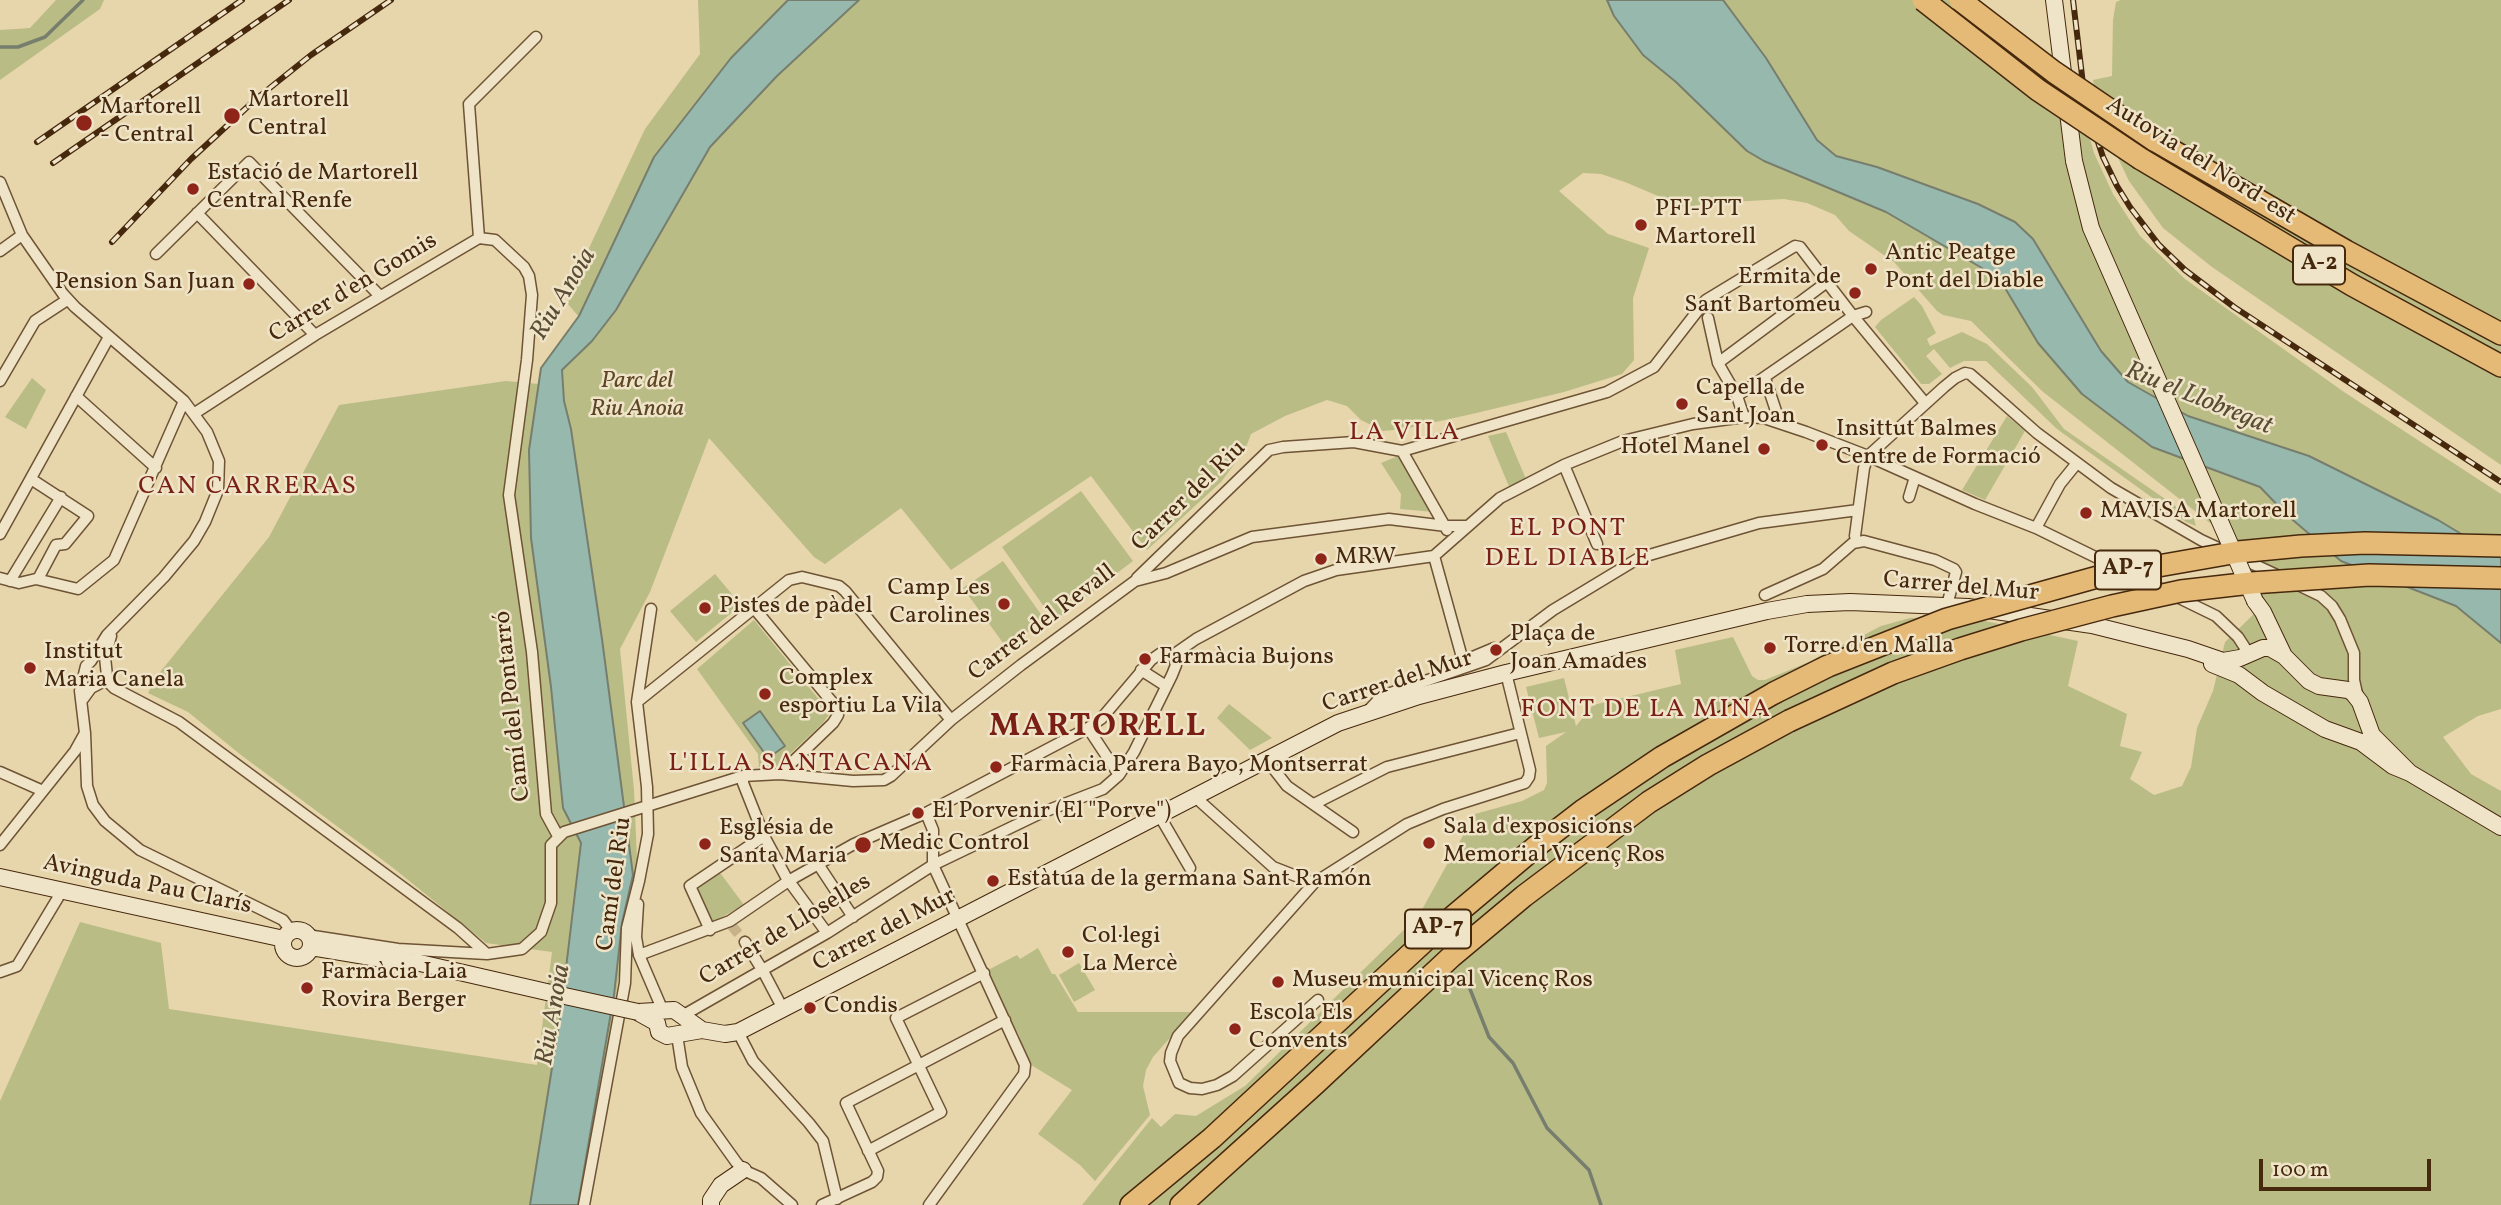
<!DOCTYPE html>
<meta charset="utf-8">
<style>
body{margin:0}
#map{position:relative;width:2501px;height:1205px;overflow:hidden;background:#e7d5ab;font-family:Vollkorn,serif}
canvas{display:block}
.scale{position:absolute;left:2259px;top:1159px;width:172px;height:32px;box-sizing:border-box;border:4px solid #46280d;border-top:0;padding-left:9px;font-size:21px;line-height:24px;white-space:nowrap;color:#46280d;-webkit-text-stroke:5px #efe4c8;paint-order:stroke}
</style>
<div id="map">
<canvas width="2501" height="1205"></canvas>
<div class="scale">100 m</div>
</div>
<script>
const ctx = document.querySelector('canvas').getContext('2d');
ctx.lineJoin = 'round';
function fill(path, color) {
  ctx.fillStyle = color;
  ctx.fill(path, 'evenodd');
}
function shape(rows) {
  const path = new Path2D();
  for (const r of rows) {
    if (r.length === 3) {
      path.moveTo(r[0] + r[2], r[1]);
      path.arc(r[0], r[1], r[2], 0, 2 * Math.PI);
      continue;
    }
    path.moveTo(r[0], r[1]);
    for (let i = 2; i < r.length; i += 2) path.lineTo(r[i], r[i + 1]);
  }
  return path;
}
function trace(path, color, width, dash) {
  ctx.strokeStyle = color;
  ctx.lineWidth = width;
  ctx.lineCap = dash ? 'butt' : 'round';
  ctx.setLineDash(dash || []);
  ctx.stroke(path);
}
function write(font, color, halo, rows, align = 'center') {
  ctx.font = font + ' Vollkorn,serif';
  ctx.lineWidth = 5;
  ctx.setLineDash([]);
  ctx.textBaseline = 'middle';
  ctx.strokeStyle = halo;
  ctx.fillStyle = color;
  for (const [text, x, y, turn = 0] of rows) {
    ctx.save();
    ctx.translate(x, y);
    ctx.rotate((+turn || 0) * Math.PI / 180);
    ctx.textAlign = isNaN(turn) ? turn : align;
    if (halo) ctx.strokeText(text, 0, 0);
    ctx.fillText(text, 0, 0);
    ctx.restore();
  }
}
fill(shape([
 [56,0,104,0,100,9,0,80,0,30,30,28],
 [698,0,788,0,731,58,654,157,579,317,568,304,574,280,645,129,700,54],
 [859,0,1607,0,1614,16,1643,55,1676,82,1747,151,1764,161,1886,212,1999,278,2038,343,2082,394,2151,447,2260,487,2287,515,2341,561,2456,606,2501,643,2501,709,2478,716,2443,737,2471,774,2501,791,2501,1205,1082,1205,1152,1118,1161,1127,1175,1114,1196,1116,1245,1086,1419,915,1475,814,1522,801,1544,790,1547,783,1546,746,1566,732,1539,738,1526,687,1564,678,1576,726,1593,705,1681,684,1675,650,1733,637,1752,676,1758,680,1765,680,1809,662,1838,646,1849,643,1881,626,1910,618,1962,616,2078,641,2068,686,2127,714,2120,746,2142,752,2130,779,2154,795,2182,786,2191,767,2197,728,2213,691,2225,642,2256,612,2253,576,2256,559,2042,391,1971,321,1943,315,1937,311,1894,262,1849,231,1835,215,1807,203,1784,199,1713,203,1684,207,1625,182,1601,174,1583,173,1559,191,1608,234,1649,248,1633,298,1634,360,1622,374,1564,392,1472,414,1404,429,1383,431,1361,420,1347,406,1327,400,1285,416,1251,434,1245,450,1221,482,1147,550,1091,476,951,570,901,508,825,564,814,557,709,438,650,592,620,649,634,790,637,860,583,1205,578,1205,614,995,622,923,633,875,602,639,571,429,564,401,562,370,592,341,616,310,710,147,777,76],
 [1723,0,1968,0,1977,51,2020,57,2079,85,2080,104,2094,153,2113,194,2140,236,2185,279,2344,392,2501,494,2501,558,2438,520,2309,456,2188,416,2128,382,2101,351,2033,240,2015,222,1978,204,1877,167,1836,156,1817,140,1766,58],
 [2121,0,2501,0,2501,465,2212,267,2163,228,2129,181,2102,124,2096,99,2093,80,2112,76,2113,20,2116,2],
 [1914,297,1922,306,1936,333,1927,339,1930,346,1962,332,1987,344,2032,387,2064,429,2194,519,2196,526,2186,522,2057,429,1986,361,1964,361,1950,368,1934,349,1926,356,1942,374,1929,384,1921,384,1875,327,1881,320],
 [32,378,46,390,26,429,5,417],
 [506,381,539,384,529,450,563,808,581,843,560,1018,530,1205,0,1205,0,1101,80,922,161,943,169,1009,537,1065,552,952,486,943,392,867,241,755,188,712,148,693,157,676,269,537,339,405],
 [2007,416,2025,431,1985,500,1962,490],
 [1506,432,1526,479,1510,489,1488,436],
 [1398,456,1434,512,1400,509,1401,494,1381,463],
 [1081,491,1133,561,1054,621,1002,547],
 [1003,561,1045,620,1006,647,963,588],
 [715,574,741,605,696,642,670,611],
 [754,620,830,713,823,723,776,767,759,767,758,754,697,669],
 [1229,704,1272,738,1250,750,1217,718],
 [719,874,721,874,744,905,709,924,694,891],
 [1038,948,1052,974,1055,974,1078,1012,1193,1012,1153,1057,1146,1070,1143,1086,1150,1115,1095,1181,1080,1165,1038,1134,1072,1090,1028,1063,1019,1035,1010,1020,988,970,1017,955,1020,959],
 [1079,963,1095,990,1074,1002,1059,975]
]), '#babc86');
const water = shape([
 [788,0,859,0,777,76,710,147,616,310,592,341,562,370,564,401,571,429,602,639,633,875,622,923,614,995,578,1205,530,1205,560,1018,581,843,563,808,551,687,531,538,529,450,541,368,579,316,654,157,731,58,788,0],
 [1607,0,1723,0,1766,58,1817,140,1836,156,1877,167,1978,204,2015,222,2033,239,2101,351,2128,382,2188,416,2309,456,2438,520,2501,558,2501,643,2456,606,2341,561,2287,515,2260,487,2152,447,2082,394,2038,343,1999,278,1886,212,1764,161,1747,151,1676,82,1643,55,1614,16,1607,0],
 [760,711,785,746,768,758,743,723,760,711]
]);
fill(water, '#97b8ad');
trace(water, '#777e6d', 2);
trace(shape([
 [0,47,18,47,45,37,83,0],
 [1468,984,1489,1037,1513,1063,1547,1128,1589,1170,1601,1205]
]), '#777e6d', 3.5);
trace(shape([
 [732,926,745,942]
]), '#c7b28b', 10, [10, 5]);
const street = shape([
 [0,182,22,235,63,294,75,307,184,401,207,432,219,461,218,490,205,522,194,541,164,577,107,635,91,661,86,666,80,691,85,733,87,786,93,805,105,821,140,850,283,920,292,932],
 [197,213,315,335],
 [479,238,469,104,536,37],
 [0,251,22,235],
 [156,254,249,162,379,295],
 [1708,318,1718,363,1737,396,1744,417],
 [1718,363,1827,282],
 [1765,378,1780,423],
 [0,381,35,321,67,300],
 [76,396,156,468],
 [1737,396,1853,316,1866,312],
 [195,413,315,335,479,238,495,240,524,267,529,276,532,295,527,360,509,495,532,652,546,814,558,836],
 [1402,451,1447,530],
 [1564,465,1597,544],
 [31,479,88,516,65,544,56,545,38,579],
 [1909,497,1915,477],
 [2036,528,2060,484,2077,463],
 [0,534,109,337],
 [1855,536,1864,468,1868,456,1944,387,1955,378,1965,373,1970,374,1985,387,2037,433,2111,488,2201,540,2281,577],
 [1434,556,1463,661,1494,648],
 [0,578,19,583,36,579,78,589,114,560,184,401],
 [1137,578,1269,450,1283,447,1354,442,1402,451,1607,392,1654,367,1706,300,1795,246,1800,247,1853,316,1925,403],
 [10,581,61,497],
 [2296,584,2321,596,2332,606,2340,619,2354,653,2354,680,2358,698],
 [1765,595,1823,569,1853,543,1864,541,1935,560,1954,569,1956,572,1947,605],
 [754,608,837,708,838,715,833,723,780,774],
 [1173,655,1196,639,1304,581,1336,570,1434,556,1500,498,1564,465,1623,441,1693,424,1744,417,1764,418,1806,432,1868,456,1975,504,2036,528,2216,616,2238,637,2249,654],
 [1141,670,1166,686],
 [106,680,114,688,179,722,458,928,487,954,522,949,541,932,551,903,551,845,564,832,743,776,780,774,853,781,884,780,891,776,951,720,1021,665,1135,581,1166,573,1252,537,1389,519,1446,526,1467,526],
 [106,680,107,676,105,657,111,636],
 [83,699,91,688,106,680],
 [637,702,789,580,802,577,839,586,845,591,951,720],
 [1368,711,1382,696,1486,660,1553,610,1639,558,1759,523,1858,510],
 [1088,728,1119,775],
 [1266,759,1287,786,1353,832],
 [0,772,43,791,75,751,85,733],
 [743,776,743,783,764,836,786,877,827,933],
 [1194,796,1273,867,1314,883],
 [1314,804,1387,767,1520,733],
 [926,813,933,830,933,865,1025,1065,1024,1074,929,1205],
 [1162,820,1190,868],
 [0,845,43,791],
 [818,864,853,917],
 [638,904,636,937,639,955,663,1011],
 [710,930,690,886,764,836],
 [307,935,398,949,487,954],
 [745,942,763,971,783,1009],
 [639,955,730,921,790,880,854,844,926,813,1088,728,1101,719,1151,660,1161,653,1173,655],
 [0,972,17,966,62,891],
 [1318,1000,1233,1076,1217,1085,1202,1089,1190,1088,1179,1083,1170,1061,1171,1053,1178,1036,1314,883,1407,824,1443,809,1525,783,1529,777,1530,770,1506,673],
 [682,1016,827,933,933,865,1041,813,1103,789,1119,775,1134,752,1172,675,1176,665,1173,655],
 [738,1032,753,1061,809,1123,823,1141,837,1199],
 [677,1035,682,1067,701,1113,736,1162,743,1170,761,1178,792,1205],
 [868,1151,941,1112,896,1018,984,973],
 [584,1205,625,983,627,928,639,881,648,834,647,787,637,702,651,609],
 [822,1205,872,1182,877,1177,878,1171,846,1103,1005,1020]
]);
const secondary = shape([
 [2054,0,2074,161],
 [2255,601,2263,612,2284,656],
 [2212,664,2239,675,2263,693,2325,729,2361,742,2393,766,2410,773,2501,827],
 [0,877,284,939],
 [297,944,14],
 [311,947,389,960,420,963,551,993],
 [638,1012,674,1010,702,1030,725,1034,738,1032,1338,723,1419,696,1506,673,1767,611,1807,604,1850,602,1968,607,2092,625,2188,649,2223,661,2240,658,2263,648,2270,648,2284,656,2309,681,2319,686,2348,690,2353,693,2360,702,2372,735,2410,773],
 [639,1013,657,1023,659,1032,667,1036,702,1030],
 [711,1205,711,1200,721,1185,743,1170]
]);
const highway = shape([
 [2154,140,2346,251,2501,334],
 [2141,159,2352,285,2501,366],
 [1131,1205,1212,1138,1430,936,1538,845,1582,811,1662,757,1774,693],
 [1181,1205,1315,1084,1451,957,1524,896,1649,802,1708,765,1789,721]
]);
trace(street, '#6e5334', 13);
trace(secondary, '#46280d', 18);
trace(highway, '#46280d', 24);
trace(street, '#efe4c8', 10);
trace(secondary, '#efe4c8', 16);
trace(highway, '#e4ba76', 21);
const rail = shape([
 [2073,0,2083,84,2093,127,2103,157,2117,186,2130,207,2159,245,2185,270,2234,307,2501,482],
 [37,142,242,0],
 [53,163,289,0],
 [112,242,191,159,256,99,311,55,391,0]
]);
trace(rail, '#46280d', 6);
trace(rail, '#efe4c8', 3.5, [10]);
const secondaryBridge = shape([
 [2074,161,2091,228,2255,601],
 [551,993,638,1012]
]);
const highwayBridge = shape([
 [1923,0,2038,90,2141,159],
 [1960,0,2054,72,2154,140],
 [1774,693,1828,666,1947,619,2101,576,2238,552,2301,546,2365,543,2501,546],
 [1789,721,1893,673,1960,649,2021,630,2112,606,2181,591,2251,583,2369,575,2501,578]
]);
trace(secondaryBridge, '#46280d', 18, []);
trace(highwayBridge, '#46280d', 24, []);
trace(secondaryBridge, '#efe4c8', 16);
trace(highwayBridge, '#e4ba76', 21);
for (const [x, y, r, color] of [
 [232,116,9,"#8f2418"],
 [84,123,9,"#8f2418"],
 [193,189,7,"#8f2418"],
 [1641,225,7,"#8f2418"],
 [1871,269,7,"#8f2418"],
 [249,284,7,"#8f2418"],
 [1855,293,7,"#8f2418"],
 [1682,404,7,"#8f2418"],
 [1822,445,7,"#8f2418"],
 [1764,449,7,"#8f2418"],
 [2086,513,7,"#8f2418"],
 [1321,559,7,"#8f2418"],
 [1004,604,7,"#8f2418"],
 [705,608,7,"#8f2418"],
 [1770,648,7,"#8f2418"],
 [1496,650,7,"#8f2418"],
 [1145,659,7,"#8f2418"],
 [30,668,7,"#8f2418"],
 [765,694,7,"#8f2418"],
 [996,767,7,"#8f2418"],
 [918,813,7,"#8f2418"],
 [1429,843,7,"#8f2418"],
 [705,844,7,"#8f2418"],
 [863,845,9,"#8f2418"],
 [993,881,7,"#8f2418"],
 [1068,952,7,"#8f2418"],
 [1278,982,7,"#8f2418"],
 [307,988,7,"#8f2418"],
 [810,1008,7,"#8f2418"],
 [1235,1029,7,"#8f2418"]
]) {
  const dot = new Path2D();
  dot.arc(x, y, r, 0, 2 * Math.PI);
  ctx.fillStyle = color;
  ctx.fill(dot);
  trace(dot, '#efe4c8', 2.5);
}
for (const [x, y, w] of [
 [2319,265,52],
 [2128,570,66],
 [1438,929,66]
]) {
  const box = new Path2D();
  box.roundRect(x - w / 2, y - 19.5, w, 39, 5);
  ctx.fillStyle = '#efe4c8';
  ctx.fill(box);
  trace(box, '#46280d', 2);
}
write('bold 23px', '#46280d', null, [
 ["A-2",2319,265],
 ["AP-7",2128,570],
 ["AP-7",1438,929]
]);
write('24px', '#46280d', '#efe4c8', [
 ["Martorell",248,102],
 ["Central",248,130],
 ["Martorell",100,109],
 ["- Central",100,137],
 ["Estació de Martorell",207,175],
 ["Central Renfe",207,203],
 ["PFI-PTT",1655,211],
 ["Martorell",1655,239],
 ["Antic Peatge",1885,255],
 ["Pont del Diable",1885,283],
 ["Ermita de",1841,279,"right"],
 ["Sant Bartomeu",1841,307,"right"],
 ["Pension San Juan",235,284,"right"],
 ["Capella de",1696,390],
 ["Sant Joan",1696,418],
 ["Insittut Balmes",1836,431],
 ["Centre de Formació",1836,459],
 ["Hotel Manel",1750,449,"right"],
 ["MAVISA Martorell",2100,513],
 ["MRW",1335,559],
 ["Camp Les",990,590,"right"],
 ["Carolines",990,618,"right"],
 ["Pistes de pàdel",719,608],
 ["Plaça de",1510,636],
 ["Joan Amades",1510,664],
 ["Torre d'en Malla",1784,648],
 ["Institut",44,654],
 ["Maria Canela",44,682],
 ["Farmàcia Bujons",1159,659],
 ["Complex",779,680],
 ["esportiu La Vila",779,708],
 ["Farmàcia Parera Bayo, Montserrat",1010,767],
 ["El Porvenir (El \"Porve\")",932,813],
 ["Sala d'exposicions",1443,829],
 ["Memorial Vicenç Ros",1443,857],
 ["Església de",719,830],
 ["Santa Maria",719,858],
 ["Medic Control",879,845],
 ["Estàtua de la germana Sant Ramón",1007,881],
 ["Col·legi",1082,938],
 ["La Mercè",1082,966],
 ["Farmàcia Laia",321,974],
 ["Rovira Berger",321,1002],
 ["Museu municipal Vicenç Ros",1292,982],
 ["Condis",824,1008],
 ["Escola Els",1249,1015],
 ["Convents",1249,1043]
], 'left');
write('24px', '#46280d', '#efe4c8', [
 ["Autovia del Nord-est",2200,162,32],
 ["Carrer d'en Gomis",354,289,-31],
 ["Carrer del Riu",1190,497,-44],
 ["Carrer del Mur",1961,588,5],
 ["Carrer del Revall",1043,624,-37],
 ["Carrer del Mur",1398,683,-18],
 ["Camí del Pontarró",514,706,-96],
 ["Camí del Riu",616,884,-82],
 ["Avinguda Pau Clarís",147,886,12],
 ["Carrer de Lloselles",786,931,-31],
 ["Carrer del Mur",885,931,-27]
]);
write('italic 24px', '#5d4625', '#efe4c8', [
 ["Parc del",637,383],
 ["Riu Anoia",637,411]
]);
write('italic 26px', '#5a4c35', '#efe4c8', [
 ["Riu Anoia",565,295,-59],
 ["Riu el Llobregat",2198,400,22],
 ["Riu Anoia",555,1015,-80]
]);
ctx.letterSpacing = '2px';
write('26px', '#7a1f14', '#efe4c8', [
 ["LA VILA",1405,434],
 ["CAN CARRERAS",248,488],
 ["EL PONT",1568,530],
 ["DEL DIABLE",1568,560],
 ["FONT DE LA MINA",1646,711],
 ["L'ILLA SANTACANA",801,765]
]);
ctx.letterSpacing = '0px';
ctx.letterSpacing = '2px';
write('bold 32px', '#7a1f14', '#efe4c8', [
 ["MARTORELL",1098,729]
]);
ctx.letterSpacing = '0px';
</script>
